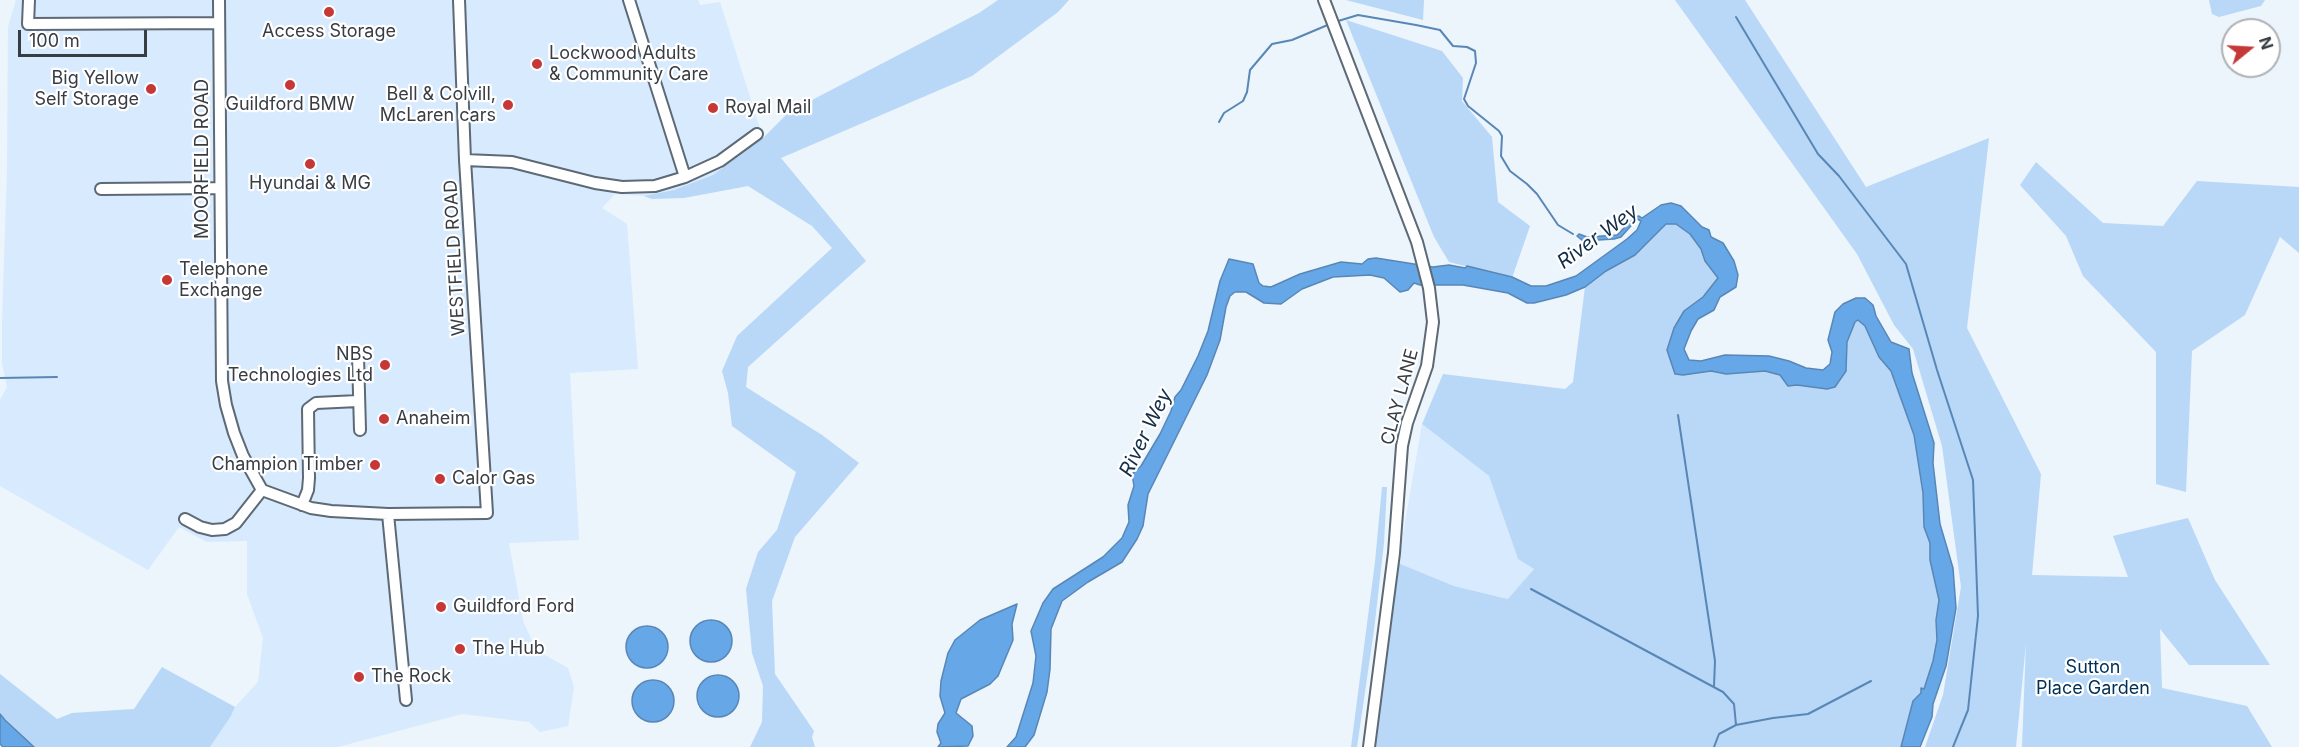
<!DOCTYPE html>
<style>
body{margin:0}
#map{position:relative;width:2299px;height:747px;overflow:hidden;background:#ecf4fc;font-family:Inter,sans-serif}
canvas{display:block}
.north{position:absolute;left:2221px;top:18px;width:60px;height:60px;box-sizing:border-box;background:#fff;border:2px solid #afb1b4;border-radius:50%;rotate:72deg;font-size:16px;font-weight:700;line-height:24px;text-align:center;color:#383d43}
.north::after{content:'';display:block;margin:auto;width:21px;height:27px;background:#c63837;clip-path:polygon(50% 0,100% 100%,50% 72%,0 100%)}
.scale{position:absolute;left:18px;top:30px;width:129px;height:27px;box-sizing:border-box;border:3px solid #383d43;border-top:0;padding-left:8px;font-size:18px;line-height:21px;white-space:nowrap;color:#383d43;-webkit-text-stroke:4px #fff;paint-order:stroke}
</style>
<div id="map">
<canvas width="2299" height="747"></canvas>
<div class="north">N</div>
<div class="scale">100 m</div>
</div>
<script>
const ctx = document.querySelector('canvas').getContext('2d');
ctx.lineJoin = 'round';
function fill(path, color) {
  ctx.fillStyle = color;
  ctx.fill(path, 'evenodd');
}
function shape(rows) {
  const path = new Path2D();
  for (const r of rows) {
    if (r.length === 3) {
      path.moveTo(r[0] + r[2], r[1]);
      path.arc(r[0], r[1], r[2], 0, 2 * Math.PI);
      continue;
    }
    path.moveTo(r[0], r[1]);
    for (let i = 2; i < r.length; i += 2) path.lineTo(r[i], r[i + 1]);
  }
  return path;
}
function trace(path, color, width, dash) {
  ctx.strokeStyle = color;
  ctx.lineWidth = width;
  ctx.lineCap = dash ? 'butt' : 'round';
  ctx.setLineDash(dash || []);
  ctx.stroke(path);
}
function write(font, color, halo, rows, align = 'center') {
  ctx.font = font + ' Inter,sans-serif';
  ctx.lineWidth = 4.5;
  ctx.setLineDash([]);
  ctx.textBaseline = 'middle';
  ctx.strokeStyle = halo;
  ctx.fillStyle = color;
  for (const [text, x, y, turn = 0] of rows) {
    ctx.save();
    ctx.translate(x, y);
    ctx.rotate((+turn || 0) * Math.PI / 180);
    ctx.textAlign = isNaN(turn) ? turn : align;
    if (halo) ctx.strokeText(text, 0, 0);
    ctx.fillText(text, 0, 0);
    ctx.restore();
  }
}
fill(shape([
 [16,0,698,0,700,5,720,2,763,138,713,175,674,190,644,196,615,194,602,208,627,224,638,369,570,373,579,540,509,543,523,621,536,650,568,668,574,687,568,726,540,732,529,722,462,714,338,747,210,747,231,716,235,707,258,682,263,638,247,594,247,541,207,542,179,527,148,570,0,486,0,400,7,387,2,363,2,321,7,171,8,27],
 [1422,424,1489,476,1518,559,1534,569,1509,599,1454,586,1398,563]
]), '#d7eafe');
fill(shape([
 [998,0,1069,0,1058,12,972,76,781,158,866,261,748,367,746,387,822,435,859,463,795,537,772,601,775,674,814,731,812,737,815,747,750,747,762,722,763,686,752,653,746,589,758,552,777,530,796,472,732,426,728,393,722,371,737,336,832,248,812,226,748,186,684,198,652,199,644,196,674,190,713,175,763,138,789,112,979,13],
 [1346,0,1424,0,1423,20],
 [1675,0,1745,0,1866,187,1989,138,1967,328,2041,474,2032,575,2128,577,2113,536,2188,518,2215,580,2270,665,2189,665,2160,629,2162,688,2247,706,2272,747,2022,747,2026,643,2016,747,1925,747,1943,695,1961,587,1942,446,1913,349,1894,325,1857,254],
 [2209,0,2265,0,2261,6,2219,17,2212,14],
 [1346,20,1442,51,1463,78,1462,101,1492,137,1498,202,1530,226,1512,278,1449,262,1434,237],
 [2036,162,2103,223,2163,226,2197,181,2299,187,2299,253,2280,237,2245,315,2192,351,2186,492,2156,484,2156,352,2083,276,2066,236,2020,185],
 [1666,224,1676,224,1690,234,1701,249,1705,261,1718,278,1703,297,1684,312,1674,328,1667,350,1675,374,1683,375,1711,371,1726,374,1765,371,1780,375,1788,386,1797,385,1827,389,1835,387,1840,381,1846,364,1845,354,1847,342,1855,322,1858,320,1865,326,1879,357,1891,371,1914,435,1923,493,1924,527,1930,543,1930,560,1939,600,1936,620,1937,640,1933,661,1926,686,1908,718,1901,747,1375,747,1398,563,1454,586,1508,599,1534,569,1518,559,1489,476,1422,424,1443,374,1565,389,1573,382,1585,287,1606,271,1635,255],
 [1382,487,1387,487,1384,543,1374,630,1357,747,1351,747,1375,562],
 [162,667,235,707,231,716,210,747,34,747,0,714,0,674,57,719,72,713,134,709]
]), '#b9d7f7');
const water = shape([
 [1671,203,1681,206,1702,227,1709,230,1711,237,1723,243,1734,261,1738,275,1736,287,1720,297,1714,310,1698,319,1691,331,1684,349,1689,360,1701,361,1725,355,1769,356,1789,361,1806,368,1823,370,1830,364,1832,352,1828,340,1835,312,1843,304,1856,298,1865,298,1873,305,1876,316,1891,342,1909,349,1912,373,1934,443,1933,463,1940,524,1953,568,1956,608,1946,666,1933,704,1932,717,1920,747,1901,747,1913,701,1921,693,1921,688,1924,689,1933,661,1937,640,1936,620,1939,600,1930,560,1930,543,1924,527,1923,493,1914,435,1891,371,1879,357,1865,326,1858,320,1855,322,1847,342,1846,371,1835,387,1827,389,1797,385,1788,386,1780,375,1765,371,1726,374,1711,371,1683,375,1675,374,1667,350,1674,328,1684,311,1703,297,1718,278,1705,261,1701,249,1690,234,1676,224,1666,224,1635,255,1606,271,1585,287,1566,295,1534,303,1527,303,1508,293,1463,285,1420,285,1414,283,1408,290,1400,292,1384,278,1370,275,1333,277,1302,289,1281,304,1264,303,1246,292,1235,292,1230,296,1226,307,1220,340,1207,375,1148,494,1143,526,1137,539,1122,562,1088,582,1062,601,1051,629,1050,669,1047,692,1034,735,1025,747,1007,747,1016,737,1033,683,1036,656,1031,631,1043,603,1053,589,1103,557,1122,538,1129,522,1128,505,1134,486,1132,474,1141,466,1160,434,1171,411,1175,397,1181,390,1198,356,1208,331,1220,281,1229,259,1253,264,1259,283,1263,286,1271,287,1300,274,1341,262,1362,264,1368,259,1376,258,1433,267,1449,265,1465,268,1467,266,1512,277,1531,286,1546,286,1576,276,1627,239,1637,230,1641,221,1637,219,1621,237,1614,239,1583,241,1577,236,1579,234,1587,237,1617,235,1635,217,1639,216,1642,218,1661,205,1671,203],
 [1017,604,1012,624,1013,640,998,676,990,684,961,699,956,713,972,726,973,736,968,746,938,747,941,743,937,732,938,724,945,713,940,696,941,681,948,653,955,640,980,620,1017,604],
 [711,641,21],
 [647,647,21],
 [718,696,21],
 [653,701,21],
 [0,714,5,720,34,747,3,747,0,744,0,714]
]);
fill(water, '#66a7e7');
trace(water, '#5887b6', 1.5);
trace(shape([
 [1736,17,1818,154,1839,176,1906,264,1937,370,1973,480,1978,616,1968,710,1953,747],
 [1335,22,1358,15,1416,25,1440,30,1453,46,1467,47,1475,51,1476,63,1464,99,1468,106,1499,131,1502,136,1501,156,1510,171,1527,184,1537,194,1558,225,1573,234],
 [1219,122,1224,113,1243,101,1247,92,1250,70,1272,44,1292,40,1330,24],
 [0,378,57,377],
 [1678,415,1715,661,1714,686],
 [1531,589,1723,692,1734,704,1736,725],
 [1714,747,1719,734,1736,725,1773,718,1808,714,1871,681]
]), '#5887b6', 2);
const minor = shape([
 [29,0,28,24,219,23],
 [219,0,222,381,226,405,234,433,243,456,262,490],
 [629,0,685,177],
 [1324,0,1417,242,1429,288,1433,322,1427,366,1407,423,1402,446,1394,553,1369,747],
 [465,160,512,162,595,183,622,187,655,186,685,177,720,161,757,134],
 [101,189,220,188],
 [358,356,360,430],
 [262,490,311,508,331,511,388,514,487,513,465,160,459,0],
 [302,505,308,490,309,478,308,409,316,403,358,401],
 [388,514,406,700],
 [185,519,200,527,212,530,225,529,236,523,262,490]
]);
trace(minor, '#5d6975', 14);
trace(minor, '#fff', 10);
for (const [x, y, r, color] of [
 [329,12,6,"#c63837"],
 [537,64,6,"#c63837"],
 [290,85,6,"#c63837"],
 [151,89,6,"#c63837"],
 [508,105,6,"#c63837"],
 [713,108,6,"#c63837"],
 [310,164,6,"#c63837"],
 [167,280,6,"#c63837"],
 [385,365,6,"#c63837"],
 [384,419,6,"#c63837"],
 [375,465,6,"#c63837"],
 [440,479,6,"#c63837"],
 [441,607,6,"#c63837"],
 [460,649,6,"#c63837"],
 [359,677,6,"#c63837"]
]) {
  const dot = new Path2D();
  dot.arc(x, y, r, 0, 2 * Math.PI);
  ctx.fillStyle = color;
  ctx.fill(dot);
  trace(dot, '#fff', 2);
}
write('18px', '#383d43', '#fff', [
 ["Access Storage",329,32,"center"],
 ["Lockwood Adults",549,54],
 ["& Community Care",549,75],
 ["Big Yellow",139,79,"right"],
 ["Self Storage",139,100,"right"],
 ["Bell & Colvill,",496,95,"right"],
 ["McLaren cars",496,116,"right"],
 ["Guildford BMW",290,105,"center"],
 ["Royal Mail",725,108],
 ["Hyundai & MG",310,184,"center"],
 ["Telephone",179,270],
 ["Exchange",179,291],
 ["NBS",373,355,"right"],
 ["Technologies Ltd",373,376,"right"],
 ["Anaheim",396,419],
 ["Champion Timber",363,465,"right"],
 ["Calor Gas",452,479],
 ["Guildford Ford",453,607],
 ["The Hub",472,649],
 ["The Rock",371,677]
], 'left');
write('18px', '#383d43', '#fff', [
 ["MOORFIELD ROAD",203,159,-90],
 ["WESTFIELD ROAD",455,258,-93],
 ["CLAY LANE",1400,397,-75]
]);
write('18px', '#003058', '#fff', [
 ["Sutton",2093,668],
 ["Place Garden",2093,689]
]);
write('italic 20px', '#132e48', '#fff', [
 ["River Wey",1598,237,-36],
 ["River Wey",1146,433,-64]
]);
</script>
